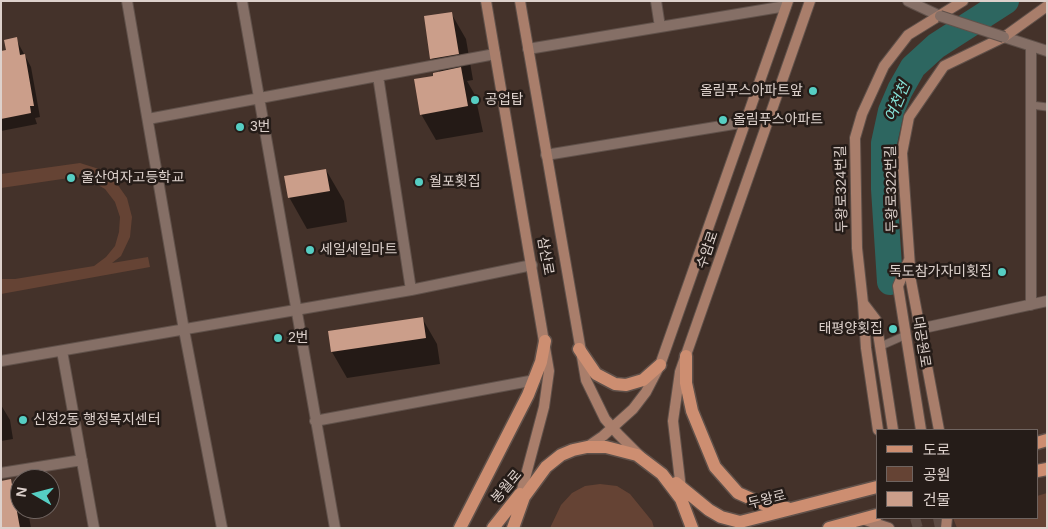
<!DOCTYPE html>
<meta charset="utf-8">
<style>
body{margin:0}
#map{position:relative;width:1048px;height:529px;overflow:hidden;background:#44322a;font-family:Helvetica,"Noto Sans KR",sans-serif}
canvas{display:block}
.frame{position:absolute;inset:0;border:2px solid #ddd1cc;pointer-events:none}
.legend{position:absolute;left:876px;top:429px;width:162px;height:90px;box-sizing:border-box;background:#251c18;border:1px solid #6f6460;margin:0;padding:6px 9px;list-style:none;font-size:15px;color:#ddd1cc}
.legend li{display:flex;align-items:center;gap:10px;height:25px}
.legend b{width:25px;border:1px solid #6f6460}
.north{position:absolute;left:10px;top:469px;width:50px;height:50px;box-sizing:border-box;background:#251c18;border:1px solid #6f6460;border-radius:50%;rotate:278deg;font-size:14px;font-weight:700;line-height:20px;text-align:center;color:#ddd1cc}
.north::after{content:'';display:block;margin:auto;width:18px;height:22px;background:#56cec3;clip-path:polygon(50% 0,100% 100%,50% 72%,0 100%)}
</style>
<div id="map">
<canvas width="1048" height="529"></canvas>
<div class="frame"></div>
<ul class="legend">
<li><b style="height:6px;background:#cd8e71"></b>도로</li>
<li><b style="height:14px;background:#654334"></b>공원</li>
<li><b style="height:14px;background:#cb9e8a"></b>건물</li>
</ul>
<div class="north">N</div>
</div>
<script>
const ctx = document.querySelector('canvas').getContext('2d');
ctx.lineJoin = 'round';
function fill(path, color) {
  ctx.fillStyle = color;
  ctx.fill(path, 'evenodd');
}
function shape(rows) {
  const path = new Path2D();
  for (const r of rows) {
    path.moveTo(r[0], r[1]);
    for (let i = 2; i < r.length; i += 2) path.lineTo(r[i], r[i + 1]);
  }
  return path;
}
function trace(path, color, width, dash) {
  ctx.strokeStyle = color;
  ctx.lineWidth = width;
  ctx.lineCap = dash ? 'butt' : 'round';
  ctx.setLineDash(dash || []);
  ctx.stroke(path);
}
function write(font, color, halo, rows, align = 'center') {
  ctx.font = font + ' Helvetica,"Noto Sans KR",sans-serif';
  ctx.lineWidth = 5;
  ctx.setLineDash([]);
  ctx.textBaseline = 'middle';
  ctx.strokeStyle = halo;
  ctx.fillStyle = color;
  for (const [text, x, y, turn = 0] of rows) {
    ctx.save();
    ctx.translate(x, y);
    ctx.rotate((+turn || 0) * Math.PI / 180);
    ctx.textAlign = isNaN(turn) ? turn : align;
    if (halo) ctx.strokeText(text, 0, 0);
    ctx.fillText(text, 0, 0);
    ctx.restore();
  }
}
fill(shape([
 [80,163,99,169,115,181,127,198,132,217,130,237,121,256,112,263,148,257,150,267,1,294,1,279,15,279,94,266,106,257,115,246,119,232,120,217,115,202,105,189,91,181,76,177,1,188,1,174],
 [600,484,617,486,630,494,652,521,654,528,550,528,561,505,572,493,585,486],
 [1047,493,1047,528,957,528,953,518,1037,518,1037,496]
]), '#654334');
fill(shape([
 [451,13,466,39,473,80,467,81,475,95,483,132,436,140,421,114,435,77,440,73,432,59],
 [16,39,31,67,40,117,35,118,37,124,1,131,1,52,7,51],
 [326,170,344,201,347,222,307,229,289,197],
 [422,318,437,344,440,364,347,378,332,352],
 [1,405,10,420,13,439,1,441],
 [11,481,20,497,20,509,28,511,31,528,1,528]
]), '#0007');
trace(shape([
 [890,282,884,189,884,143,891,111,900,90,913,67,936,46,1006,1]
]), '#2d6660', 26);
fill(shape([
 [452,12,459,54,430,59,424,16],
 [17,37,20,55,25,54,34,106,30,106,31,113,1,119,1,51,6,50,4,40],
 [461,67,468,106,420,115,414,79,433,76,433,73],
 [326,169,330,191,288,198,284,176],
 [423,317,426,338,331,352,328,331],
 [11,479,20,528,1,528,1,481]
]), '#cb9e8a');
trace(shape([
 [915,518,918,528],
 [938,518,940,528]
]), '#5b4a42', 10, [10, 5]);
const lane = shape([
 [1031,105,1047,107],
 [881,346,906,335]
]);
const street = shape([
 [127,1,184,330,222,528],
 [242,1,335,528],
 [656,1,660,27],
 [908,1,940,16],
 [1004,37,1047,51],
 [1031,46,1031,305],
 [528,49,786,6],
 [378,76,411,290],
 [148,119,495,54],
 [546,155,746,122],
 [919,329,1047,301],
 [62,351,94,528],
 [1,361,411,290,532,265],
 [315,421,535,380],
 [1,473,82,460]
]);
const secondary = shape([
 [486,1,549,371,544,407,519,501],
 [520,1,586,380,605,419,618,434,640,456],
 [909,260,898,286,921,430],
 [863,303,866,348,878,430],
 [893,430,876,320,863,303,857,248,855,138,862,114,884,66,908,35,963,1],
 [939,430,911,281,902,153,909,117,944,66,1004,37,1047,6],
 [587,447,603,436,633,409,646,392,660,365,788,1],
 [681,489,673,421,680,372,810,1],
 [862,519,889,528],
 [946,528,947,518]
]);
const primary = shape([
 [579,349,596,374,615,384,626,385,643,380,660,365],
 [686,356,686,383,692,411,715,467,738,493,763,504,787,508],
 [1037,443,1047,440],
 [1037,471,1047,469],
 [676,483,709,510,721,517,740,522,877,487],
 [460,528,528,395,541,362,545,341],
 [493,528,520,494],
 [513,528,524,497,546,467,561,455,573,450,587,447,606,447,637,455,662,474,681,499,692,528],
 [829,528,877,515]
]);
trace(lane, '#60514a', 9);
trace(street, '#60514a', 12);
trace(secondary, '#60514a', 12);
trace(primary, '#60514a', 15);
trace(lane, '#856f66', 7);
trace(street, '#856f66', 10);
trace(secondary, '#a97e6b', 10);
trace(primary, '#cd8e71', 12);
const streetBridge = shape([
 [940,16,1004,37]
]);
trace(streetBridge, '#60514a', 12, []);
trace(streetBridge, '#856f66', 10);
for (const [x, y, r, color] of [
 [813,91,5,"#56cec3"],
 [475,100,5,"#56cec3"],
 [723,120,5,"#56cec3"],
 [240,127,5,"#56cec3"],
 [71,178,5,"#56cec3"],
 [419,182,5,"#56cec3"],
 [310,250,5,"#56cec3"],
 [1002,272,5,"#56cec3"],
 [893,329,5,"#56cec3"],
 [278,338,5,"#56cec3"],
 [23,420,5,"#56cec3"]
]) {
  const dot = new Path2D();
  dot.arc(x, y, r, 0, 2 * Math.PI);
  ctx.fillStyle = color;
  ctx.fill(dot);
  trace(dot, '#251c18', 2);
}
write('14px', '#ddd1cc', '#251c18', [
 ["올림푸스아파트앞",803,91,"right"],
 ["공업탑",485,100],
 ["올림푸스아파트",733,120],
 ["3번",250,127],
 ["울산여자고등학교",81,178],
 ["월포횟집",429,182],
 ["세일세일마트",320,250],
 ["독도참가자미횟집",992,272,"right"],
 ["태평양횟집",883,329,"right"],
 ["2번",288,338],
 ["신정2동 행정복지센터",33,420]
], 'left');
write('14px', '#ddd1cc', '#251c18', [
 ["두왕로324번길",842,189,-91],
 ["두왕로322번길",892,189,-91],
 ["수암로",708,250,-71],
 ["삼산로",545,256,80],
 ["대공원로",921,342,81],
 ["봉월로",507,487,-50],
 ["두왕로",767,500,-14]
]);
write('italic 15px', '#86e3d9', '#251c18', [
 ["여천천",898,102,-67]
]);
</script>
